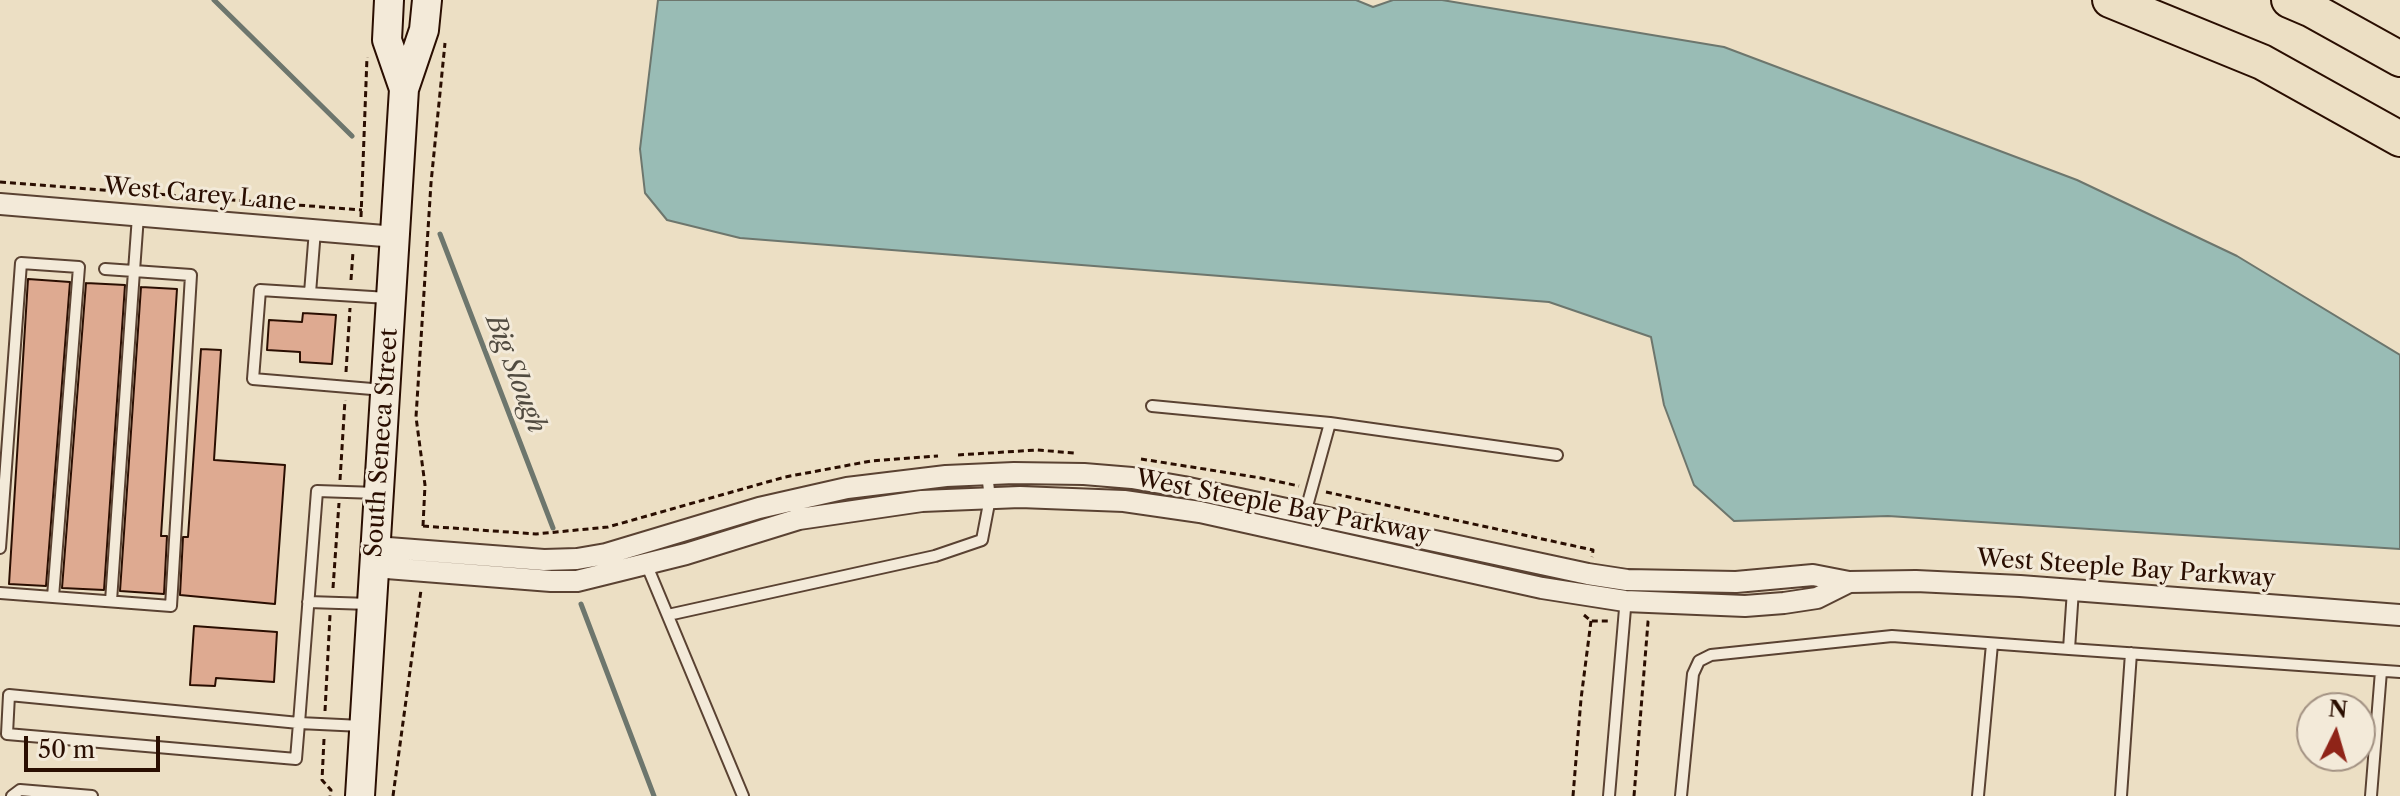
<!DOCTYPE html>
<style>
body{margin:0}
#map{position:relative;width:2400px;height:796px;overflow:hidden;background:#ecdfc4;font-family:"Libre Caslon Text",serif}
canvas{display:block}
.north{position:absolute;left:2296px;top:692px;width:80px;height:80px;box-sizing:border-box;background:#f3ead9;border:2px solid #a39283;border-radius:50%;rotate:5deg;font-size:22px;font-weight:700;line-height:32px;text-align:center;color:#2a0e01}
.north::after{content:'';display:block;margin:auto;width:28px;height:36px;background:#8f2418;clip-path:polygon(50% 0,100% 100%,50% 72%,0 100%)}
.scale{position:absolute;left:24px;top:736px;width:136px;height:36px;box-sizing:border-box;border:4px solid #2a0e01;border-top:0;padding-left:10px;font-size:24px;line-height:28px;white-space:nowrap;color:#2a0e01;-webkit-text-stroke:6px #f3ead9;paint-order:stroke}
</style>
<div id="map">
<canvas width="2400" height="796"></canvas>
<div class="north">N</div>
<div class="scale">50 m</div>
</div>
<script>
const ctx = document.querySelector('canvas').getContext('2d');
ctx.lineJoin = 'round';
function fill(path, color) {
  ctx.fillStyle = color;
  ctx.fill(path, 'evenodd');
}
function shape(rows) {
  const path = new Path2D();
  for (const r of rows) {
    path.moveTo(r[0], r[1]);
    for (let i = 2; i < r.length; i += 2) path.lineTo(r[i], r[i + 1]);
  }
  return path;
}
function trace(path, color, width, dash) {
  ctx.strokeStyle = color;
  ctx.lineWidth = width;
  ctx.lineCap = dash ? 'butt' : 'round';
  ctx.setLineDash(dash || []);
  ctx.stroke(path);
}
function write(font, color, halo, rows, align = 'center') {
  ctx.font = font + ' "Libre Caslon Text",serif';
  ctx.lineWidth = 6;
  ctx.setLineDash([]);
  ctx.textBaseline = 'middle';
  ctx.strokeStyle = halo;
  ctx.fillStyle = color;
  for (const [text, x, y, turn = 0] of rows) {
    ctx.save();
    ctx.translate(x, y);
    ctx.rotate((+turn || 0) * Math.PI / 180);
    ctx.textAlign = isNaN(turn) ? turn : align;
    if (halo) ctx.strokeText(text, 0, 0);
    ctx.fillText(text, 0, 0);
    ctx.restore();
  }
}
const water = shape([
 [658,0,1356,0,1373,7,1393,0,1442,0,1724,47,2077,180,2237,256,2400,355,2400,549,1888,516,1734,521,1694,485,1664,405,1651,337,1549,302,740,238,667,220,645,193,640,149,658,0]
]);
fill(water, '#99bcb5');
trace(water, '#6d766d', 2);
trace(shape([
 [214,0,352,136],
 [440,234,553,528],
 [581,604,654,796]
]), '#6d766d', 5);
const building = shape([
 [28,279,70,282,46,586,9,584,28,279],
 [86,283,125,285,104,590,62,588,86,283],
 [141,287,177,289,161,536,167,536,164,594,120,591,141,287],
 [303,313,336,315,332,364,300,362,300,352,267,350,269,320,302,322,303,313],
 [201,349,221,350,214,460,285,465,275,604,180,595,183,537,188,537,201,349],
 [194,626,277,632,274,682,216,678,215,686,190,685,194,626]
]);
fill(building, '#deaa91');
trace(building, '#2a0e01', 2);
const lane = shape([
 [105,269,134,271,111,601],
 [310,293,315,230],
 [384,390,253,379,260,290,388,298],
 [1152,406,1330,423,1557,455],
 [1304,517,1330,423],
 [0,548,21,263,79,267,53,597],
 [645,561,743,796],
 [0,593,171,606,191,275,134,271,138,216],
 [308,602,370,604],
 [668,615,935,556,982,540,990,498,987,474],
 [2069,649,2400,672],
 [9,695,299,723,296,759,7,734,9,695],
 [362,726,299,723,317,491,377,493],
 [12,796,20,790,92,796],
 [1609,796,1626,597],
 [1681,796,1693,674,1699,661,1711,655,1892,636,2069,649,2073,590],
 [1978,796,1992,644],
 [2121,796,2131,653],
 [2371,796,2381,671]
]);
const street = shape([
 [0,204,396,237],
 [374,567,551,581,577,581,686,554,799,519,922,501,1020,497,1124,501,1200,512,1542,588,1625,601,1745,606,1784,603,1817,598,1849,582,1813,575,1736,582,1627,580,1588,574,1184,487,1132,478,1084,474,1014,473,946,476,847,488,759,508,606,554,577,559,544,560,375,547],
 [1849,582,1916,581,2020,586,2400,615]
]);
const secondary = shape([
 [389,0,387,40,404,89],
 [360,796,404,89,424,30,427,0]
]);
const highway = shape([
 [2110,0,2262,62,2400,139],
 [2289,0,2310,9,2400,59]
]);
trace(lane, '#5a4232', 14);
trace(street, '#5a4232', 24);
trace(secondary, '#2a0e01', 32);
trace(highway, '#2a0e01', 38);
trace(shape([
 [0,182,362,210],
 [361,217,367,57],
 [351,280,353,252],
 [346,372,350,308],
 [958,455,1037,450,1074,453],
 [1141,459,1261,478,1299,486],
 [340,480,345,400],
 [1326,492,1593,550,1592,557],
 [423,526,536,534,608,527,785,477,871,461,938,456],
 [423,526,425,485,416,417,431,183,445,43],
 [333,588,339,503],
 [1584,615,1591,621,1610,621],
 [325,711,330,615],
 [324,739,322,780,331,790,330,796],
 [393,796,421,590],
 [1573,796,1581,699,1591,621],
 [1634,796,1648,622,1646,622]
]), '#2a0e01', 3, [6, 4]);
trace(lane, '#f3ead9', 10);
trace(street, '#f3ead9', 20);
trace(secondary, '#f3ead9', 28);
trace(highway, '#ecdfc4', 34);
write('24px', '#2a0e01', '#f3ead9', [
 ["West Carey Lane",200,195,5],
 ["South Seneca Street",382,443,-86],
 ["West Steeple Bay Parkway",1283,507,11],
 ["West Steeple Bay Parkway",2126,569,4]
]);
write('italic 26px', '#514b40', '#f3ead9', [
 ["Big Slough",515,374,69]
]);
</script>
